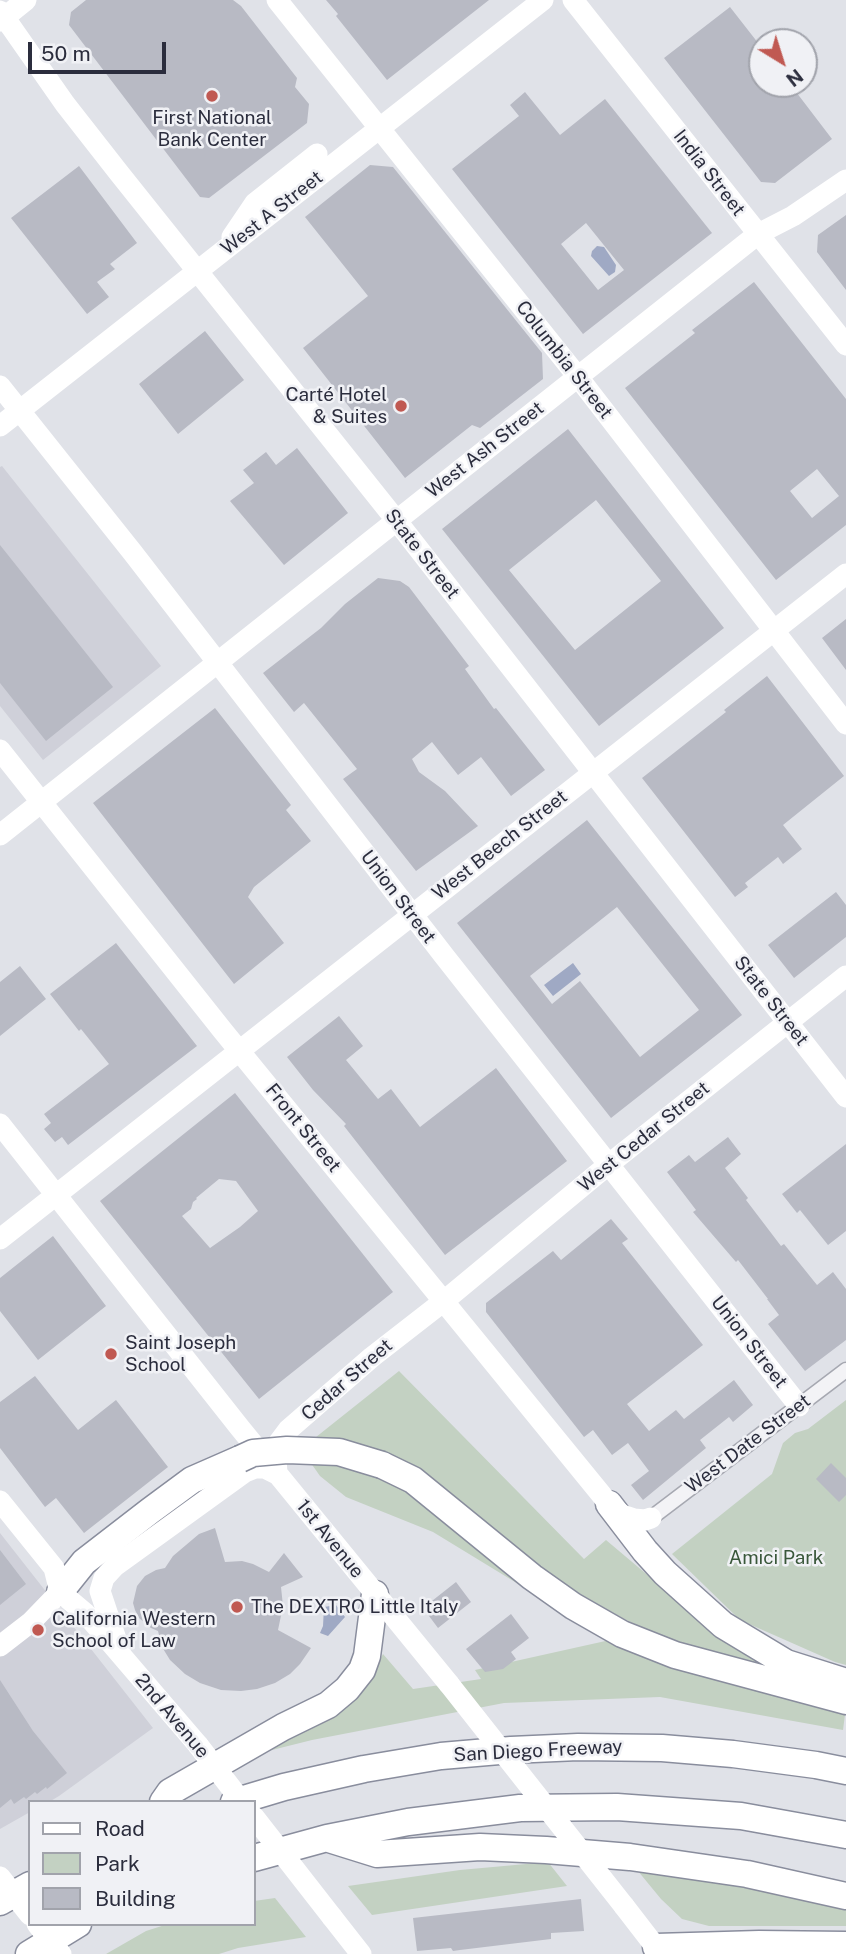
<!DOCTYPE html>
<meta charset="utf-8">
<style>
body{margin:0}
#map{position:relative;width:846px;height:1954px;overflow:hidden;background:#e0e2e8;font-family:"Public Sans",sans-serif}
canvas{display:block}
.legend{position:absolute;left:28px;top:1800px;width:228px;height:126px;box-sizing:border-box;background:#f0f1f5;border:2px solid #a1a3ab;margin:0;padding:9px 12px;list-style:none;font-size:21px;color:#2b2d3d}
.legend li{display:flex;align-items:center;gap:14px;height:35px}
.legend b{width:35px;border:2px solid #a1a3ab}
.north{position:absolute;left:748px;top:28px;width:70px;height:70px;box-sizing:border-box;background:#f0f1f5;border:2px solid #a1a3ab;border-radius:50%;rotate:142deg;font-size:19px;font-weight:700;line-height:28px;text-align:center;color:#2b2d3d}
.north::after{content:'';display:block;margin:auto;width:24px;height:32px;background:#c05952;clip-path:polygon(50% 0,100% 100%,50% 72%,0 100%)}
.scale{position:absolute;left:28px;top:42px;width:138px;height:32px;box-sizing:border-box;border:4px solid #2b2d3d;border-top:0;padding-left:9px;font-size:21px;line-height:24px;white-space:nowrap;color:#2b2d3d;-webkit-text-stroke:5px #f0f1f5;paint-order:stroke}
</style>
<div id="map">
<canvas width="846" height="1954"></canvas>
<ul class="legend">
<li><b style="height:9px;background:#fff"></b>Road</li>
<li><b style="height:19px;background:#c3d1c2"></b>Park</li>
<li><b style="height:19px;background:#b8bac4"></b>Building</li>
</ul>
<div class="north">N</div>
<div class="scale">50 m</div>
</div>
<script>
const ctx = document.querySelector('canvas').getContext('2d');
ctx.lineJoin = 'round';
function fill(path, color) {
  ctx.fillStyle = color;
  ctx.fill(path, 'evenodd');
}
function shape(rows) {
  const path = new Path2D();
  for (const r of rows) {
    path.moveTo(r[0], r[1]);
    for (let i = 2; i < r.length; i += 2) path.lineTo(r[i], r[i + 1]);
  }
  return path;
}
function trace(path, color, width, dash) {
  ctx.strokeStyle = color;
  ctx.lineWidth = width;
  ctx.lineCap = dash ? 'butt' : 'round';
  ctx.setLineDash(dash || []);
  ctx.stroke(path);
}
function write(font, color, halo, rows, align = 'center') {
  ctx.font = font + ' "Public Sans",sans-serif';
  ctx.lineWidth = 5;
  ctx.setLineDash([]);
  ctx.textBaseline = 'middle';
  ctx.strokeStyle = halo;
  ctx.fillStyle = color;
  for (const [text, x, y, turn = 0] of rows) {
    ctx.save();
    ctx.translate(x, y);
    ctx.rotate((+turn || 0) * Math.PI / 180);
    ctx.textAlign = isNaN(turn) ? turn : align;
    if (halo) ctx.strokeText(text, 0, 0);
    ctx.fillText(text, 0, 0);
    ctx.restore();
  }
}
fill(shape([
 [2,466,161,666,43,760,0,706,0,467],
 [0,1533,153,1728,59,1796,49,1802,30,1802,30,1812,0,1829]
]), '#cfd0d9');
fill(shape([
 [399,1371,584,1559,606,1540,708,1626,808,1676,748,1662,666,1638,624,1619,569,1588,417,1494,559,1604,846,1707,843,1730,660,1697,504,1703,312,1740,248,1756,372,1675,383,1654,413,1689,481,1679,475,1670,610,1640,433,1532,346,1497,320,1476,301,1449],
 [846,1400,846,1665,835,1662,740,1620,672,1554,772,1474,783,1443,795,1433,808,1429],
 [548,1862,567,1886,372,1915,348,1886,460,1870],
 [633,1865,846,1906,846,1926,709,1926,682,1919,661,1899],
 [275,1898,306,1937,238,1948,219,1954,106,1954,146,1931,168,1924,254,1924,254,1901]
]), '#c3d1c2');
fill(shape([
 [597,246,604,247,616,265,615,272,609,276,591,256,592,251],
 [573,963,581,974,553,996,544,985],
 [336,1605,345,1617,328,1636,320,1633,323,1626,324,1607]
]), '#9fa9c4');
fill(shape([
 [86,0,233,0,241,6,297,78,295,87,309,104,307,123,209,198,200,197,69,25,71,12],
 [326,0,489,0,387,80,336,16,338,14],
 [730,7,762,48,762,84,790,84,832,139,775,183,761,182,664,58],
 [525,92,560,135,605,99,712,233,583,334,452,169,519,116,510,105],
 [586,223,624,270,598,290,561,244],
 [370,165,393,167,542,353,543,379,480,428,472,425,405,478,303,348,368,296,305,217],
 [79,166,137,243,110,264,115,269,97,282,109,297,87,314,11,218],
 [846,215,846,290,817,252,818,235],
 [754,282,846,399,846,525,776,580,625,388,695,333,692,330],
 [817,469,839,496,812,518,790,491],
 [205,331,244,380,178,434,139,384],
 [568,429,724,628,599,726,442,529],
 [596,500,661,581,575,650,509,570],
 [297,448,348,513,284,565,230,501,254,483,243,470,266,452,276,465],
 [0,545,113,687,46,741,0,683],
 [378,578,400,581,409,587,469,666,465,669,494,709,496,708,545,770,511,796,481,757,458,775,432,742,412,759,419,772,445,791,478,826,416,871,343,779,357,769,304,703,294,712,263,673,321,628,345,604],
 [846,619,846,670,822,638],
 [767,676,844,776,783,825,802,849,783,864,778,857,745,883,748,887,735,897,642,778,726,712,724,710],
 [215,708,291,805,286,810,311,841,254,887,248,897,284,943,234,984,93,803],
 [587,820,742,1015,611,1118,457,923],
 [617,907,699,1010,640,1057,580,981,552,1004,530,976],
 [836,892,846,905,846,937,794,978,768,945],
 [116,943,197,1046,68,1145,62,1137,55,1142,44,1129,51,1123,44,1114,109,1064,81,1029,79,1031,50,994],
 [20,966,46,999,0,1036,0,982],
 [339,1016,363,1046,346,1060,378,1099,391,1089,420,1127,496,1068,567,1161,445,1255,344,1126,346,1124,313,1090,287,1057],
 [235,1093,393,1292,259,1399,100,1201],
 [219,1179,236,1181,258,1211,240,1227,210,1248,182,1216,191,1209,193,1202,197,1199,196,1198],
 [728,1137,741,1154,725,1168,748,1198,746,1200,781,1246,784,1244,817,1285,833,1272,846,1289,846,1340,805,1371,768,1324,779,1315,767,1299,768,1299,738,1260,736,1262,693,1212,696,1210,667,1172,689,1155,695,1162],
 [846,1144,846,1231,828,1245,800,1210,797,1213,782,1194],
 [611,1219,628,1239,622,1243,703,1345,627,1404,649,1431,676,1410,684,1419,734,1380,753,1405,733,1422,729,1417,700,1440,706,1448,643,1500,631,1485,649,1471,628,1443,612,1455,593,1430,584,1437,486,1312,486,1303,553,1251,561,1260],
 [53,1236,106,1306,38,1360,0,1311,0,1278],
 [35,1376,78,1430,116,1400,168,1467,84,1533,56,1498,45,1507,0,1448,0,1402],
 [831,1463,846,1478,846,1495,839,1502,816,1479],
 [215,1528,225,1562,242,1561,253,1564,269,1572,284,1553,303,1577,281,1587,283,1606,278,1630,311,1648,300,1664,290,1674,275,1683,257,1689,241,1691,221,1690,200,1683,185,1674,170,1660,162,1647,158,1631,151,1628,139,1618,135,1610,133,1603,137,1586,145,1576,156,1570,165,1568,173,1556,199,1534],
 [0,1550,26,1584,0,1605],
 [456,1582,471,1602,438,1628,423,1608],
 [511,1614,529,1638,511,1652,516,1659,503,1669,485,1672,466,1649],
 [0,1680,33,1731,67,1773,47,1789,46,1787,37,1794,35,1792,26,1799,24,1797,14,1804,11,1799,0,1808],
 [581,1899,584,1931,551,1933,551,1939,460,1950,453,1951,451,1948,417,1951,413,1918]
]), '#b8bac4');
const street = shape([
 [651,1518,846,1370]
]);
const highway = shape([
 [382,1465,413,1480,532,1577,573,1606,622,1634,675,1655,846,1701],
 [609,1504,645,1551,665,1573,723,1625,786,1663,846,1682],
 [60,1592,84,1562,150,1511,192,1480,240,1459],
 [163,1802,170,1792,283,1727,328,1705,347,1689,362,1670,367,1656,375,1594],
 [234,1802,284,1787,364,1769,441,1756,511,1750,578,1747,662,1748,733,1754,816,1765,846,1771],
 [329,1839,377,1854,480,1847,546,1850,630,1857,747,1874,846,1896],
 [254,1858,327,1838,408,1822,520,1808,617,1807,741,1816,846,1835],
 [0,1902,30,1885],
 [656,1947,759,1944,846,1945],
 [29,1954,78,1924]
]);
trace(street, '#a6a8b1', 17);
trace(highway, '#898d9d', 29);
trace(street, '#f3f3f6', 14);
trace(shape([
 [277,0,578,377,846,724],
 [573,0,846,345],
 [0,11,65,104,119,173,396,520,846,1097],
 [0,21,26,0],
 [232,237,255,203,317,154],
 [0,386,133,553,445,957,799,1406],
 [0,426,543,0],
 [0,750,223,1031,609,1504,622,1515,634,1519,645,1520,651,1518],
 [0,835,758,234,793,216,846,180],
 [0,1124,240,1428,449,1684],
 [0,1239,846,574],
 [0,1501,54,1568,60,1592,85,1613,198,1745],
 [0,1646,31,1622,60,1592],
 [121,1654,100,1591,104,1578,115,1566,245,1472,255,1468,265,1468,277,1474,276,1457,279,1442,288,1430,372,1357,444,1301,608,1165,846,976],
 [624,1906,661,1954],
 [332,1917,361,1954]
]), '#fff', 21);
trace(highway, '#fff', 26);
const highwayBridge = shape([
 [240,1459,253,1453,287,1450,339,1452,382,1465]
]);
trace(highwayBridge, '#898d9d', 29, []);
trace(shape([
 [449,1684,624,1906],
 [198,1745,242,1802],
 [254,1817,332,1917],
 [0,1877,30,1915],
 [37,1924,61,1954]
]), '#fff', 21);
trace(highwayBridge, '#fff', 26);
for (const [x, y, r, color] of [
 [212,96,7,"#c05952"],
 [401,406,7,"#c05952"],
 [111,1354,7,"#c05952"],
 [237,1607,7,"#c05952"],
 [38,1630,7,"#c05952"]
]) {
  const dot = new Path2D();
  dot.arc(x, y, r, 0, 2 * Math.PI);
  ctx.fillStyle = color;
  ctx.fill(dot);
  trace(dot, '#f0f1f5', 2.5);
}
write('19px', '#2b2d3d', '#f0f1f5', [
 ["First National",212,118,"center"],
 ["Bank Center",212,140,"center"],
 ["Carté Hotel",387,395,"right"],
 ["& Suites",387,417,"right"],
 ["Saint Joseph",125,1343],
 ["School",125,1365],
 ["The DEXTRO Little Italy",251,1607],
 ["California Western",52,1619],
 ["School of Law",52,1641]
], 'left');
write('19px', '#2b2d3d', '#f0f1f5', [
 ["India Street",709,173,52],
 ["West A Street",272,213,-38],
 ["Columbia Street",564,360,52],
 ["West Ash Street",485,450,-38],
 ["State Street",422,554,52],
 ["West Beech Street",500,845,-38],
 ["Union Street",398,897,53],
 ["State Street",771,1001,52],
 ["Front Street",303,1128,51],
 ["West Cedar Street",644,1137,-39],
 ["Union Street",749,1342,52],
 ["Cedar Street",347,1380,-41],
 ["West Date Street",748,1444,-37],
 ["1st Avenue",330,1539,51],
 ["2nd Avenue",172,1716,50],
 ["San Diego Freeway",538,1751,-3]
]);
write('19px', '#39573a', '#f0f1f5', [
 ["Amici Park",776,1558]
]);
</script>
